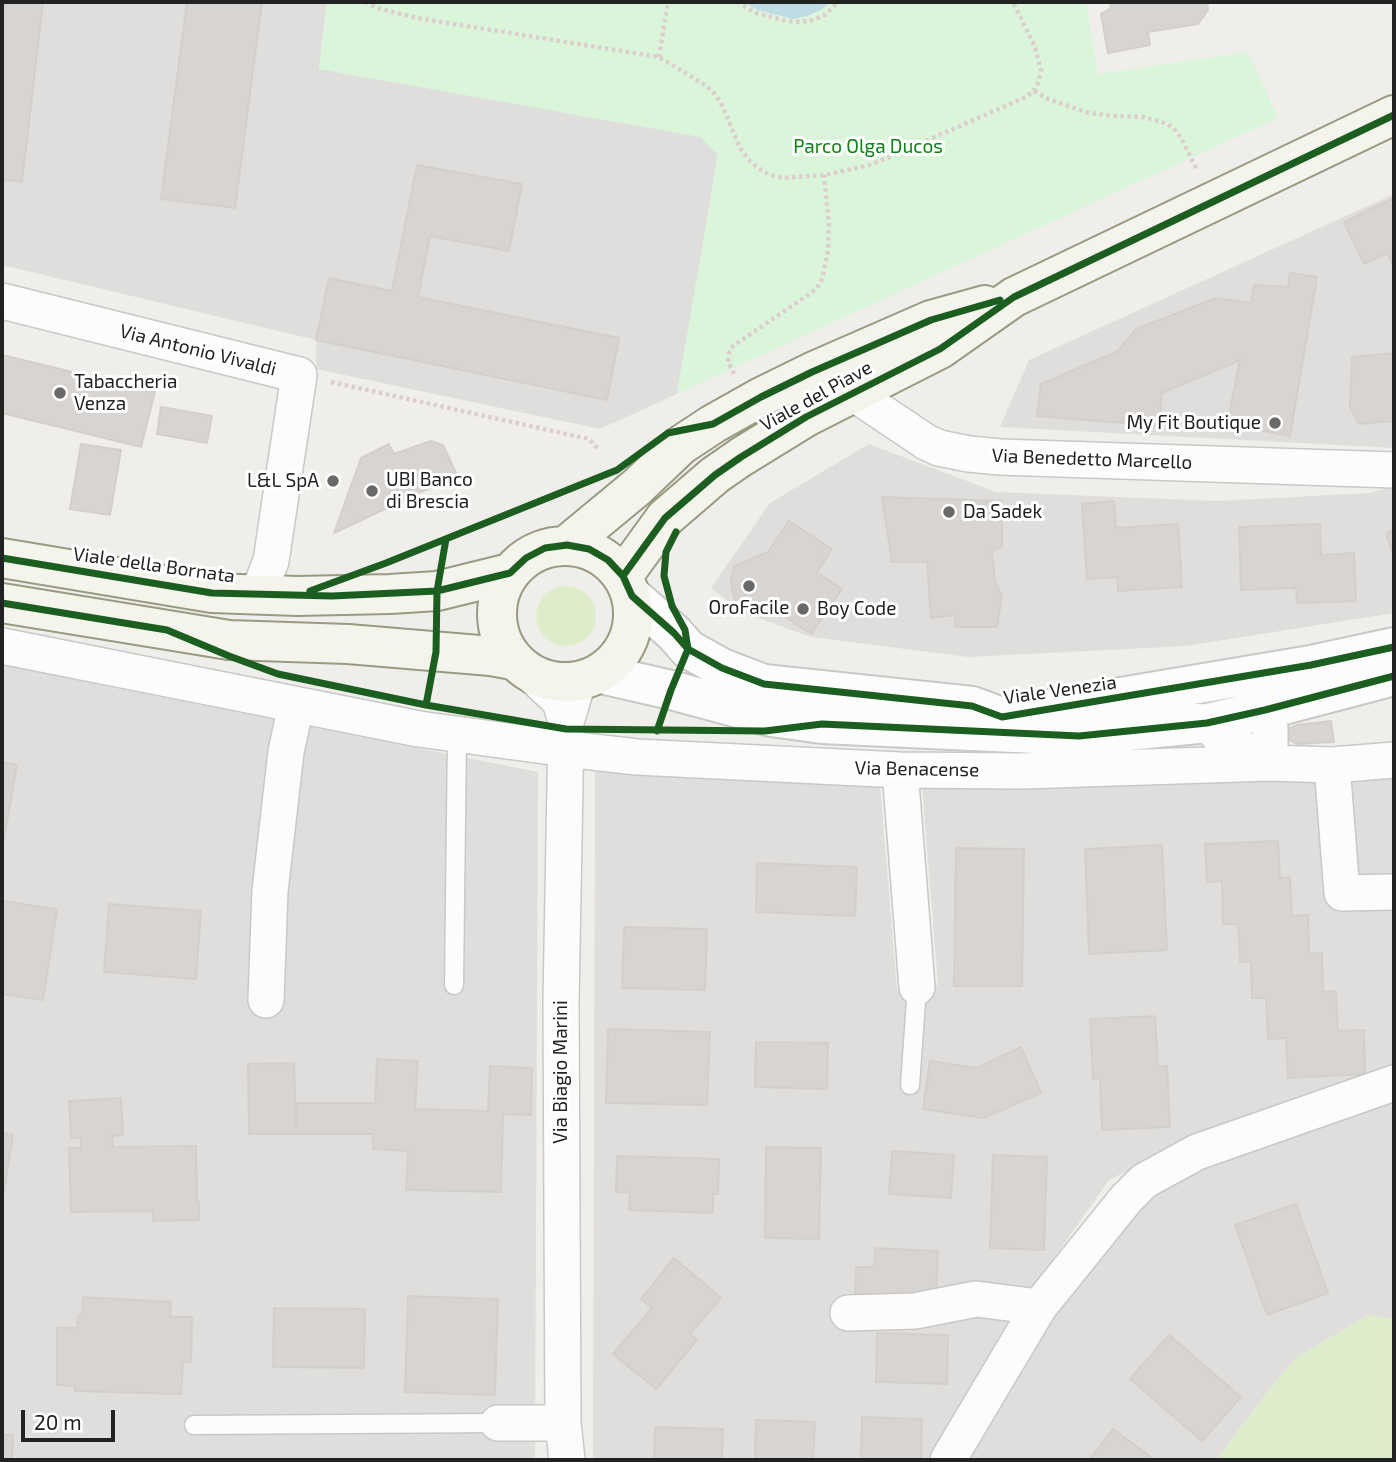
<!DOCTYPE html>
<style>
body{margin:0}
#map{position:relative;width:1396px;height:1462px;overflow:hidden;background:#f0eeeb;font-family:"Exo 2",sans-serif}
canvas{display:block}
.frame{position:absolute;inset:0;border:4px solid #222;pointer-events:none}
.scale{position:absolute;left:21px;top:1410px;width:94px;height:32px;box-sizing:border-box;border:4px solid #222;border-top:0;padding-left:9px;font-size:21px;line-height:24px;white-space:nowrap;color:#222;-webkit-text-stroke:5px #fff;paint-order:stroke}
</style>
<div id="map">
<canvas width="1396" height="1462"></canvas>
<div class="frame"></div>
<div class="scale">20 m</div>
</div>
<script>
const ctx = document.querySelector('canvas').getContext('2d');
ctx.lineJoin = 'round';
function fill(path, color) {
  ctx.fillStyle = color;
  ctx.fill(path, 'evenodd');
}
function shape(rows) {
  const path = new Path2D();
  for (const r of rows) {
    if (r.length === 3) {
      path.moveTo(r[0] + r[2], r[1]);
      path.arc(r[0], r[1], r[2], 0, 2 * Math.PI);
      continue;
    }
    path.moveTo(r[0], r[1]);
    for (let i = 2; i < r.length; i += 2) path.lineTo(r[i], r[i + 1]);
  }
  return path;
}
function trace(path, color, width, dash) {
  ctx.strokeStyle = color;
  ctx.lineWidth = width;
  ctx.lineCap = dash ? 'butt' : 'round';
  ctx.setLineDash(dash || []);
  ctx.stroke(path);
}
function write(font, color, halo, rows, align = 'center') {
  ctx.font = font + ' "Exo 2",sans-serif';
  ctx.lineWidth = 6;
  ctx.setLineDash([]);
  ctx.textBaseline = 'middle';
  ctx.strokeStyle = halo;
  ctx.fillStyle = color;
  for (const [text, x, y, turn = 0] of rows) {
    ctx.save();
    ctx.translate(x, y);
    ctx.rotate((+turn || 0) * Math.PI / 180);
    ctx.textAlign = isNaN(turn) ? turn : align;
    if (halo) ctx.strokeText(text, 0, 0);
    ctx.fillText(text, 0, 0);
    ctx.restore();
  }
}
fill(shape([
 [2,2,327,2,319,68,700,136,718,155,677,394,600,429,316,369,316,340,2,265],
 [1394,194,1394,448,1000,427,1029,360],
 [869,444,996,492,1218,501,1369,493,1394,487,1394,613,1186,646,968,657,811,637,744,613,711,588,770,503],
 [2,664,100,685,538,772,535,1460,2,1460],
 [595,768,880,786,897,989,938,985,922,785,1307,780,1394,774,1394,1068,1192,1140,1109,1180,1024,1301,932,1460,593,1460],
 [1394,1096,1394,1319,1368,1315,1296,1358,1276,1381,1216,1460,962,1460,1054,1303,1141,1204,1197,1168]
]), '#dfdedc');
fill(shape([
 [566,616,30],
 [1368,1315,1394,1319,1394,1460,1216,1460,1276,1381,1296,1358]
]), '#ddeccb');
fill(shape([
 [327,2,743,2,758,10,793,19,808,16,821,10,830,2,1086,2,1098,74,1248,52,1278,118,677,394,718,155,700,137,319,69]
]), '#daf5da');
fill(shape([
 [743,2,830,2,821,10,807,16,793,19,758,10]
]), '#bfdbe3');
const building = shape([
 [2,2,43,2,22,182,2,179,2,2],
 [187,2,262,2,235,208,161,199,187,2],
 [1110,2,1207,2,1208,10,1198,24,1148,32,1150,45,1108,53,1101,14,1111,8,1110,2],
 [417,165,522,184,509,251,430,236,418,297,619,338,607,400,316,340,329,278,392,291,417,165],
 [1394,198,1394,264,1393,265,1387,253,1364,264,1344,222,1394,198],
 [1290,273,1317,277,1290,436,1227,424,1240,360,1162,393,1159,426,1037,416,1041,384,1118,351,1136,329,1216,298,1251,303,1254,285,1288,287,1290,273],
 [1394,353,1394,421,1359,424,1350,407,1352,357,1394,353],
 [2,355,155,392,141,447,2,413,2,355],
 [161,407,212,416,207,443,157,434,161,407],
 [431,441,443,445,457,475,334,533,361,458,389,444,394,454,431,441],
 [81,444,121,450,110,515,70,509,81,444],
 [882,497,1002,501,1002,546,992,551,995,582,1002,596,997,627,955,627,955,615,931,618,927,562,892,562,882,497],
 [1114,501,1116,528,1178,524,1182,587,1118,591,1117,577,1087,579,1082,504,1114,501],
 [789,521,832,549,817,572,842,589,811,634,787,618,778,606,757,614,745,609,735,600,732,590,731,580,734,566,768,552,789,521],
 [1320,524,1321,555,1354,553,1356,601,1297,603,1296,588,1241,590,1239,527,1320,524],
 [1394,530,1394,556,1386,534,1394,530],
 [1331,721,1334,742,1298,744,1289,740,1288,729,1297,725,1331,721],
 [2,762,17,765,3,844,2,844,2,762],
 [1278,841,1280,878,1290,877,1292,916,1308,915,1309,954,1322,953,1323,992,1336,991,1338,1031,1364,1030,1365,1074,1288,1078,1286,1038,1268,1039,1266,998,1252,998,1251,961,1240,962,1238,924,1223,924,1222,881,1207,882,1205,844,1278,841],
 [1162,845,1167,950,1089,954,1085,849,1162,845],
 [956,848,1024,849,1022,986,954,986,956,848],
 [757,863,857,867,855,916,756,912,757,863],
 [2,901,57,909,43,1000,2,994,2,901],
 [109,904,201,911,196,979,104,972,109,904],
 [624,927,707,929,705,990,622,988,624,927],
 [1155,1016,1158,1067,1167,1066,1170,1127,1102,1130,1100,1078,1093,1079,1090,1019,1155,1016],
 [608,1029,710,1032,707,1105,606,1103,608,1029],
 [756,1042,828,1043,827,1089,755,1087,756,1042],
 [1021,1047,1041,1093,983,1118,923,1109,930,1061,977,1068,1021,1047],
 [377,1059,418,1061,415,1109,488,1111,490,1066,532,1068,531,1115,503,1114,501,1192,406,1190,408,1151,373,1149,373,1134,296,1134,296,1103,375,1103,377,1059],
 [294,1063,296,1134,249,1134,248,1064,294,1063],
 [121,1098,123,1135,112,1136,113,1147,196,1146,197,1202,199,1202,199,1220,153,1221,153,1211,71,1212,69,1148,81,1148,81,1137,71,1138,69,1101,121,1098],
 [2,1133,13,1135,4,1191,2,1191,2,1133],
 [766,1147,821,1148,819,1239,765,1238,766,1147],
 [892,1151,954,1155,951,1198,889,1194,892,1151],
 [993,1155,1047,1157,1044,1250,990,1248,993,1155],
 [617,1156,719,1159,718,1194,713,1194,713,1213,629,1210,630,1192,616,1192,617,1156],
 [1296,1204,1328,1293,1267,1315,1235,1225,1296,1204],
 [875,1248,938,1251,936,1297,855,1299,856,1267,874,1267,875,1248],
 [674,1258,721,1298,690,1334,697,1340,656,1389,613,1354,652,1308,641,1299,674,1258],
 [408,1296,498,1299,495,1395,405,1392,408,1296],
 [83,1297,171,1302,170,1317,192,1317,191,1362,183,1362,181,1394,75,1391,75,1386,57,1385,57,1328,77,1328,78,1316,82,1316,83,1297],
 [274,1308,365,1309,364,1368,273,1367,274,1308],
 [877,1333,948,1335,947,1384,876,1382,877,1333],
 [1169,1335,1241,1397,1202,1441,1130,1379,1169,1335],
 [862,1417,922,1419,921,1460,861,1460,862,1417],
 [756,1420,815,1422,813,1460,755,1460,756,1420],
 [655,1427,723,1429,722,1460,654,1460,655,1427],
 [1113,1429,1155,1460,1089,1460,1113,1429],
 [2,1435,13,1435,12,1460,2,1460,2,1435]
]);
fill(building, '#d7d4d2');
trace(building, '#d3d0cc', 2);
const service = shape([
 [454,985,457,735],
 [910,1085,917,987],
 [194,1425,498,1423]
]);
const minor = shape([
 [2,301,299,375,271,561,258,594],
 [830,381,853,393,926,442,939,448,969,454,1000,457,1394,470],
 [2,646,419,729,566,749,637,757,900,770,1021,771,1270,763,1332,765,1394,760],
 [532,675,560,701,566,722],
 [1182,720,1207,723,1220,737,1270,763,1270,728,1265,710],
 [1332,765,1342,893,1394,892],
 [900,770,917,987],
 [266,1000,270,891,286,752,296,705],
 [848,1313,915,1311,976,1299,1039,1307],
 [498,1423,563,1423],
 [567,1460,563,1423,561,1002,566,729,566,722,578,682],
 [948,1460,1039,1307,1126,1199,1144,1181,1197,1152,1394,1083]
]);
const tertiary = shape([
 [632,596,674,633,688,649,722,668,764,684,972,706,1002,717,1311,665,1394,647],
 [601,674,671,690,771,717,822,724,1079,736,1207,723,1265,710,1394,676]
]);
const secondary = shape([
 [567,545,637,487,681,445,713,424,761,397,812,372,931,320,985,305],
 [565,614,68],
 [2,558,212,593,297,596,390,594,437,591,510,573],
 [623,576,665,518,715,475,741,457,806,417,940,349,1014,297,1394,115],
 [2,603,229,640,348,644,491,656,513,660]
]);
trace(service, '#c9c8c7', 21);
trace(minor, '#c9c8c7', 38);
trace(tertiary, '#c9c8c7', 42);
trace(secondary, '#999a82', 42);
trace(shape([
 [365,2,377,8,417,18,659,57,705,85,714,93,721,103,740,148,748,159,758,168,770,175,783,178,824,175,866,166,887,158,1026,97,1034,91,1039,81,1041,70,1035,47,1013,2],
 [737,2,756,13,787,21,800,22,813,20,825,15,838,2],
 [659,57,668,2],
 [1034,91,1048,99,1089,113,1115,116,1143,117,1168,124,1176,131,1182,140,1197,170],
 [734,374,728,362,729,353,733,346,808,295,817,288,822,279,828,251,829,224,824,175],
 [331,382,589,439,599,450]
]), '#dccecd', 4.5, [3.5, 3.5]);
trace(service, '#fdfcfc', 18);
trace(minor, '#fdfcfc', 35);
trace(tertiary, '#fdfcfc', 38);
trace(secondary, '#f4f4ed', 38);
trace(shape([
 [2,558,212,593,332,596,437,591,510,573,526,558,545,548,567,545,589,549,608,560,623,576,632,596,674,633,688,649,722,668,764,684,972,706,1002,717,1311,665,1394,647],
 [623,576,665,518,715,475,741,457,806,417,940,349,1014,297,1394,115],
 [310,591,386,563,617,470,668,433,713,424,761,397,812,372,931,320,1000,300],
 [2,603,167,630,229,656,278,674,426,705,566,729,765,731,822,724,1079,736,1207,723,1265,710,1394,676],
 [426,705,436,652,437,591,446,539],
 [657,731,671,690,688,649,685,630,672,606,664,576,666,552,676,532]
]), '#1b5e20', 7);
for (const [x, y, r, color] of [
 [60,393,7,"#6a6968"],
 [1275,423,7,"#6a6968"],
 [333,481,7,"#6a6968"],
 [372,491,7,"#6a6968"],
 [949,512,7,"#6a6968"],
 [749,586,7,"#6a6968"],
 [803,609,7,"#6a6968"]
]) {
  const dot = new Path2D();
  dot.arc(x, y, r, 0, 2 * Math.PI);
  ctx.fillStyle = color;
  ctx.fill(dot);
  trace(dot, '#fff', 2.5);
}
write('19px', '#0c8416', '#fff', [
 ["Parco Olga Ducos",868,147]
]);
write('19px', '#222', '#fff', [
 ["Via Antonio Vivaldi",198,350,14],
 ["Viale del Piave",816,396,-29],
 ["Via Benedetto Marcello",1092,459,2],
 ["Viale della Bornata",154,565,8],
 ["Viale Venezia",1060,690,-8],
 ["Via Benacense",917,769,1],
 ["Via Biagio Marini",561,1072,-90]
]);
write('19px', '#222', '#fff', [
 ["Tabaccheria",74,382],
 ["Venza",74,404],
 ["My Fit Boutique",1261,423,"right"],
 ["UBI Banco",386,480],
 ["di Brescia",386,502],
 ["L&L SpA",319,481,"right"],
 ["Da Sadek",963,512],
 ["OroFacile",749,608,"center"],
 ["Boy Code",817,609]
], 'left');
</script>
